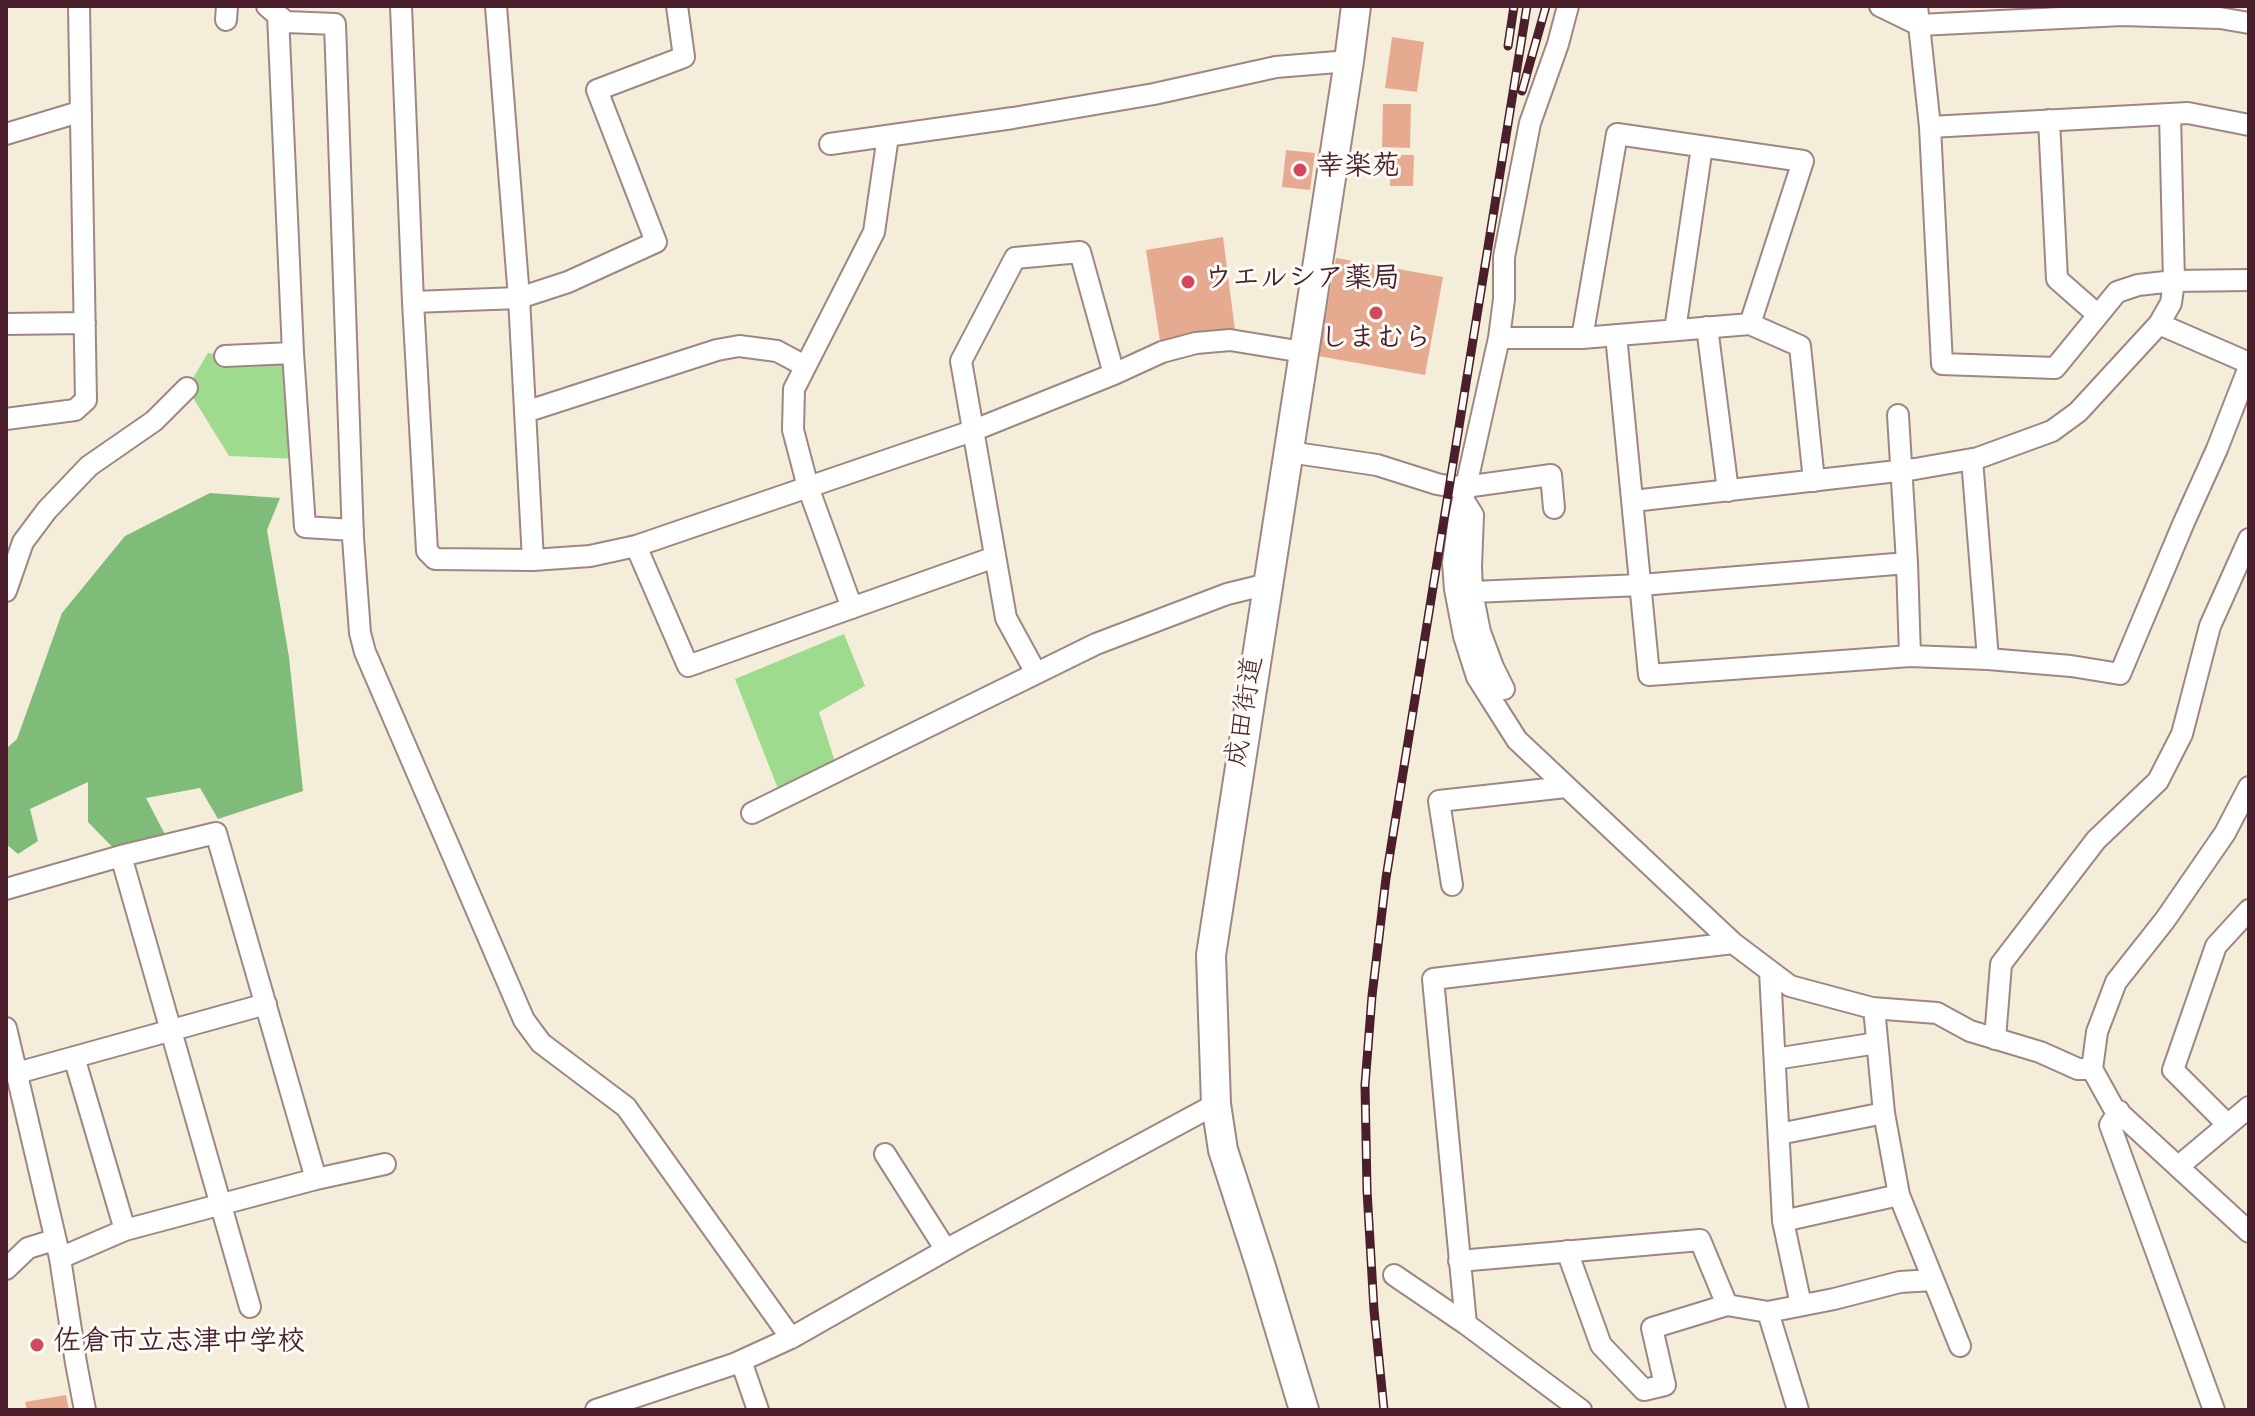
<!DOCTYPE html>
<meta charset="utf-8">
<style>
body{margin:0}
#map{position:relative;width:2255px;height:1416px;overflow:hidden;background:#f4edda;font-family:"Gochi Hand",sans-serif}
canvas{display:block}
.frame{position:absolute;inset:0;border:8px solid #4a1f2b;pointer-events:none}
</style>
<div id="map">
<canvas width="2255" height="1416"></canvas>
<div class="frame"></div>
</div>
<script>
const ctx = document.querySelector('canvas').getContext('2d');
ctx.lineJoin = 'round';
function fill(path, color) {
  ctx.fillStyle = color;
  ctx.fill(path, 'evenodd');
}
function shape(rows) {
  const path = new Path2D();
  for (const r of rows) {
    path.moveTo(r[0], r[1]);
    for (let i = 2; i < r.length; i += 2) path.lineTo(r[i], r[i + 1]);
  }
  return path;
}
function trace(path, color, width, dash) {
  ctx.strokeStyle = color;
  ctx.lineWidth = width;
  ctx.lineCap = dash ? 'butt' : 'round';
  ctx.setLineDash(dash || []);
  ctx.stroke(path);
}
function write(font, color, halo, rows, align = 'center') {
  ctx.font = font + ' "Gochi Hand","Klee One",sans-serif';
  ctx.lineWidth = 6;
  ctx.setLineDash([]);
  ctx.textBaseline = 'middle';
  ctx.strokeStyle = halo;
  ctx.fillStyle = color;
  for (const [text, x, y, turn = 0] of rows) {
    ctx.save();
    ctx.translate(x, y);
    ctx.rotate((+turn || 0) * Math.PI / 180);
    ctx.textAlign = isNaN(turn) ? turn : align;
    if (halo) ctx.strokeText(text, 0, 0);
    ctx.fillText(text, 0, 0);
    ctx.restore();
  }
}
fill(shape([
 [208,353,225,356,293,353,300,459,229,456,187,388],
 [844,634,865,686,819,712,838,771,782,799,735,679]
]), '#9fdb8e');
fill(shape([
 [210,493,280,498,267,530,289,657,303,791,218,819,200,788,146,798,170,844,121,856,88,822,88,782,30,809,38,841,18,854,6,844,6,749,17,739,62,613,125,536]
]), '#7fbb79');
fill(shape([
 [1392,37,1424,42,1417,92,1385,88],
 [1383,104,1411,104,1410,148,1382,147],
 [1286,150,1315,153,1310,190,1282,187],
 [1391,155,1414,155,1413,186,1390,186],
 [1223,237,1235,330,1160,341,1146,250],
 [1336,258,1443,277,1425,375,1318,356],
 [66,1395,69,1410,27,1410,25,1402]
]), '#e6aa90');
const minor = shape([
 [267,6,286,22,335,24,353,538,360,633,365,652,524,1020,541,1043,626,1107,791,1338],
 [401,6,413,302,427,551,435,559,533,560,590,556,636,546,972,431,1114,374,1162,352,1196,343,1230,340,1303,352],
 [496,6,519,298,533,560],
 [1568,6,1558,44,1530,123,1504,257,1504,299,1499,338,1459,518,1453,563,1455,589,1464,636,1477,677,1517,740,1733,943,1790,986,1872,1008,1937,1013,1970,1031,2040,1052,2078,1069,2092,1069],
 [1880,6,1919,25,2122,15,2220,18,2249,23],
 [1917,6,1930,127,1942,364,2055,368,2117,292,2138,285,2174,281,2249,280],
 [278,15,293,353,305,527,353,530],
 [226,20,227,6],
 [2049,120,2057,279,2098,315],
 [1930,127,2188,113,2249,125],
 [6,134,79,112],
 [830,144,1013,118,1154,94,1276,67,1349,61],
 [413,302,519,298,568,282,656,242,597,90,684,57,677,6],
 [6,324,85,323],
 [2159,324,2249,363],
 [1707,327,1728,491],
 [1675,330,1702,147],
 [1616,335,1649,675,1910,656,1988,659,2071,666,2120,674,2184,522,2217,449,2249,367],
 [1499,338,1582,338,1750,324,1800,346,1814,481],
 [1582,338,1617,134,1803,161,1750,324],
 [225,356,293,353],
 [525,412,717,350,739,346,777,351,805,366],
 [1898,415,1907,563,1910,656],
 [6,419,75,410,86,400,79,6],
 [1289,452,1377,465,1437,484,1448,486,1465,487,1551,475,1554,508],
 [1972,459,1988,659],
 [1464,501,1473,515,1471,566,1472,592,1480,632,1493,667,1504,689],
 [1633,501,1915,469,1978,458,2052,431,2078,412,2159,324,2171,303,2174,281,2170,114],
 [636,546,688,666,995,557],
 [6,591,23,542,47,510,89,466,154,421,187,388],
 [1472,592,1641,585,1907,563],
 [852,608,808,487,793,430,794,389,874,232,888,136],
 [1036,673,1006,618,961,361,1015,258,1080,252,1114,374],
 [2249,787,2225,833,2165,920,2116,982,2097,1032,2092,1069,2113,1107,2249,1232],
 [752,813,1096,644,1227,594,1268,584],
 [121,856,250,1307],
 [1452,885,1439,801,1566,787],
 [6,889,121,856,216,833,316,1179],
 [1770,971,1783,1221,1801,1305],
 [1874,1008,1884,1113,1899,1195,1960,1346],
 [6,1028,60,1258,76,1363,85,1410],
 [1995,1039,2001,964,2096,840,2158,781,2182,734,2210,626,2249,539],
 [74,1057,125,1230],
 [1775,1059,1877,1043],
 [17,1073,266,1004],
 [2119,1111,2110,1125,2214,1410],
 [2227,1124,2173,1070,2216,946,2249,910],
 [1779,1134,1884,1113],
 [885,1154,946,1250],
 [2179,1166,2249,1107],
 [1783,1221,1899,1195],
 [1567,1251,1601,1345,1644,1390,1665,1385,1652,1328,1727,1305,1768,1312,1834,1299,1900,1282,1933,1280],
 [60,1258,125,1230,316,1179,385,1164],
 [1459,1261,1700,1240,1727,1305],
 [6,1269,28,1248,54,1240],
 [1394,1275,1466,1324,1581,1410],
 [1768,1312,1798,1410],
 [1466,1324,1433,979,1733,943],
 [741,1361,758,1410],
 [596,1410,734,1364,791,1338,960,1242,1216,1104]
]);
const highway = shape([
 [1304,1410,1261,1267,1223,1150,1216,1104,1211,955,1349,61,1356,6]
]);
trace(minor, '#9f8682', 24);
trace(highway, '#9f8682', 32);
trace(minor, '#fff', 20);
trace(highway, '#fff', 28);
const rail = shape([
 [1508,46,1514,6],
 [1522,91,1546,6],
 [1384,1410,1374,1310,1367,1190,1365,1085,1372,996,1386,878,1527,6]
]);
trace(rail, '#4a1f2b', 9);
trace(rail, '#fdfcf7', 6, [18]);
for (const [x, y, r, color] of [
 [1300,170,8,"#d1495b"],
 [1188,282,8,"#d1495b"],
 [1376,313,8,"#d1495b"],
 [37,1345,8,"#d1495b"]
]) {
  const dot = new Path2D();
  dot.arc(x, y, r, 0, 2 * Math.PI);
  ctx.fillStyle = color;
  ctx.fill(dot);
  trace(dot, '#fdfcf7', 3);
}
write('bold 28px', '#4a1f2b', '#fdfcf7', [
 ["幸楽苑",1316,170],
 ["ウエルシア薬局",1204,282],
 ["しまむら",1376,342,"center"],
 ["佐倉市立志津中学校",53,1345]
], 'left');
write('28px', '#4a1f2b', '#fdfcf7', [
 ["成田街道",1248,712,-81]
]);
</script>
